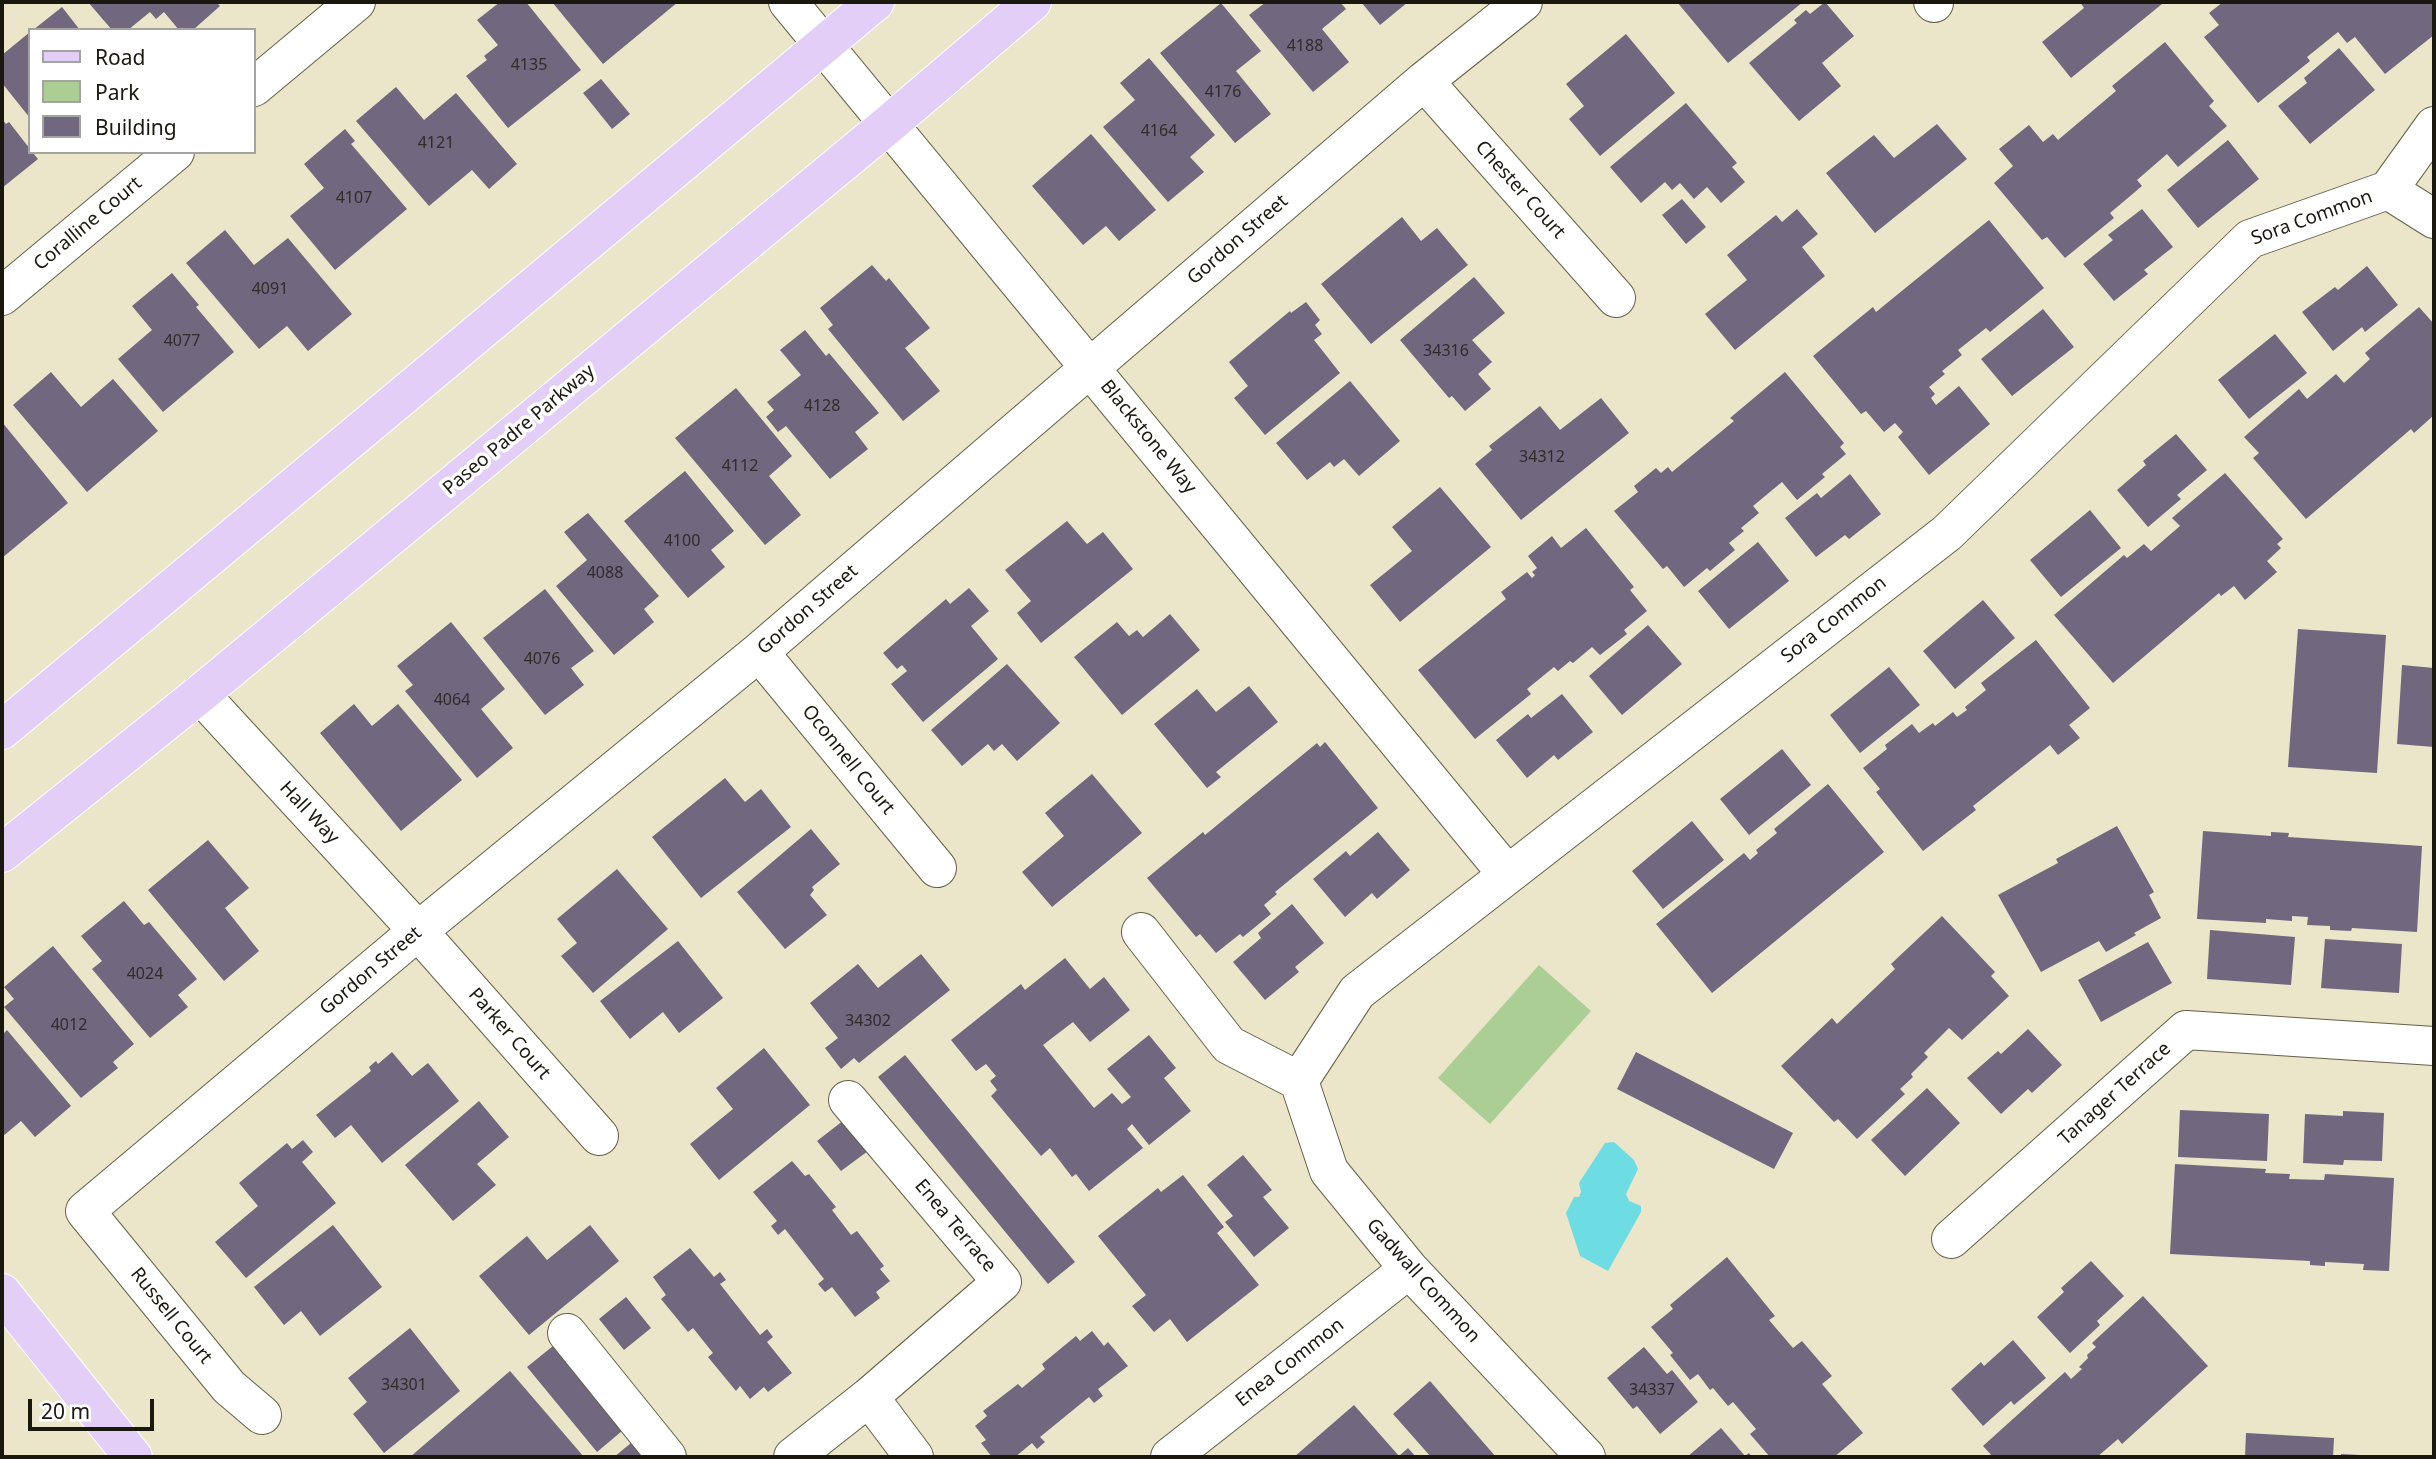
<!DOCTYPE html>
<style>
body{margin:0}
#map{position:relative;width:2436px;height:1459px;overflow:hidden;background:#ebe5c9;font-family:"Noto Sans",sans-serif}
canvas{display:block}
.frame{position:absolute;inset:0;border:4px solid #1a180e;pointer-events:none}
.legend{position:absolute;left:28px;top:28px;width:228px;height:126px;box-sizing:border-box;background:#fff;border:2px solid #a3a39f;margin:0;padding:9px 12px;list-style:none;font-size:21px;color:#1a180e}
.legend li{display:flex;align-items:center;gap:14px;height:35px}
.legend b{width:35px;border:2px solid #a3a39f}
.scale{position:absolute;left:28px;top:1399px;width:126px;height:32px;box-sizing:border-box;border:4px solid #1a180e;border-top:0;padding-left:9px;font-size:21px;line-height:24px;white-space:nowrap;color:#1a180e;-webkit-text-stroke:5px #fff;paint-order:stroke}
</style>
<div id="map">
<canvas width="2436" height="1459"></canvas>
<div class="frame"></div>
<ul class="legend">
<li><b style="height:9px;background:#e3cef8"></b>Road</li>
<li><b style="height:19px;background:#aace94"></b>Park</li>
<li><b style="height:19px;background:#71677e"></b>Building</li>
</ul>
<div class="scale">20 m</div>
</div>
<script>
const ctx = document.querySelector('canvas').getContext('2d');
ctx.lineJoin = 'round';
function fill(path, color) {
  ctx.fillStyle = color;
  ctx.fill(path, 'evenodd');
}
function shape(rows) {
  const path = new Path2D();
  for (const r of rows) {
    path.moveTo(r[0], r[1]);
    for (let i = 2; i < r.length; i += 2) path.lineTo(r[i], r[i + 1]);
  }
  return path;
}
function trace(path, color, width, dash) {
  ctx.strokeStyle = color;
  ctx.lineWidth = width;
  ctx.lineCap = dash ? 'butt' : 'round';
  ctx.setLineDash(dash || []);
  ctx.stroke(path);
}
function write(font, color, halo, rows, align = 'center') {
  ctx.font = font + ' "Noto Sans",sans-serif';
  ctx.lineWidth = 7;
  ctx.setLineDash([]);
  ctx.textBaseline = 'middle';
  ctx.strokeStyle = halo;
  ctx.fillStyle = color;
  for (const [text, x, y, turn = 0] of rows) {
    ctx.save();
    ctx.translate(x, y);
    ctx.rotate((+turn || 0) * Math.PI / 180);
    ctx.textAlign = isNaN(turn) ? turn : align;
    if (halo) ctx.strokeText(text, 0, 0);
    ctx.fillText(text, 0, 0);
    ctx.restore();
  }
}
fill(shape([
 [1539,965,1591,1011,1490,1124,1438,1078]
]), '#aace94');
fill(shape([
 [1614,1142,1634,1160,1638,1169,1626,1194,1629,1201,1641,1206,1641,1212,1608,1271,1580,1256,1566,1213,1574,1197,1579,1197,1581,1192,1579,1183,1605,1143]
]), '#6edce3');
fill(shape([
 [88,2,216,2,220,6,193,30,179,30,164,12,156,19,150,12,128,30,112,30],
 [500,2,526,2,581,70,508,128,466,76,487,60,484,56,498,45,477,20],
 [552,2,678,2,603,64],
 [1266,2,1340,2,1346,9,1322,29,1349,62,1313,92,1249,15],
 [1361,2,1408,2,1380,25],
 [1677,2,1803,2,1728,63],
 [1825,2,1854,36,1822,63,1841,86,1799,121,1749,63,1797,23,1794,20,1806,10,1810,14],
 [2080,2,2160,2,2162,4,2071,78,2042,42,2084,8],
 [2223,2,2434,2,2434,35,2385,74,2355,37,2347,43,2338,32,2307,57,2310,61,2258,103,2204,37,2219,25,2209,13],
 [1221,3,1261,51,1236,71,1271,114,1235,143,1160,53],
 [62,7,80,30,33,30],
 [30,32,30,118,2,83,2,55],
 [1626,34,1675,93,1600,156,1569,119,1584,106,1566,84],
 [2165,42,2214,101,2209,106,2227,126,2178,167,2167,154,2137,180,2142,186,2110,213,2114,218,2065,258,2047,237,2042,240,1994,183,2013,166,1999,149,2029,125,2043,142,2053,134,2058,140,2116,91,2112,86],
 [2339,48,2375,90,2310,144,2278,106,2307,83,2304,78],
 [1149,58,1215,135,1190,157,1204,172,1168,202,1103,127,1135,100,1120,83],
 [601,79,630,114,612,129,583,93],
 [396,87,424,120,456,93,517,164,489,189,472,170,429,206,356,121],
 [1686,103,1737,163,1732,167,1745,182,1721,203,1707,187,1694,199,1680,183,1672,190,1665,182,1641,203,1610,167],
 [2,119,6,124,9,122,30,149,30,152,32,152,38,159,2,188],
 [1937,124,1967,159,1875,233,1826,173,1874,135,1894,158],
 [345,129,355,141,351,144,407,209,335,270,290,216,324,188,304,164],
 [1091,134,1156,210,1119,241,1106,226,1083,245,1032,186],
 [2228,140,2259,179,2198,228,2167,190],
 [1682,199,1706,227,1686,244,1662,215],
 [1797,209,1818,234,1802,247,1825,276,1735,350,1705,314,1747,280,1727,255,1776,215,1782,222],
 [2142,209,2173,247,2144,270,2148,274,2114,301,2083,264,2113,240,2108,235],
 [1402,217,1421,241,1437,228,1468,265,1371,344,1321,284],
 [1989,220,2044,288,1990,332,1986,328,1958,350,1962,355,1942,371,1945,374,1929,387,1935,394,1931,398,1936,405,1959,386,1990,424,1929,475,1898,437,1903,432,1895,423,1884,432,1866,411,1861,414,1813,356,1873,307,1876,312],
 [225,230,254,265,288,238,352,314,308,351,287,326,259,349,186,263],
 [872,265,886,281,889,278,930,328,905,348,940,391,903,421,828,329,833,325,820,308],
 [2367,266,2398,305,2365,332,2362,327,2333,351,2302,312,2335,287,2338,290],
 [172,273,199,305,196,307,234,352,163,412,118,359,152,330,132,306],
 [1474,277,1505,313,1472,340,1492,362,1478,374,1491,389,1465,411,1452,396,1449,398,1400,340],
 [1306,302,1320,320,1315,325,1322,334,1314,340,1340,373,1265,435,1234,398,1248,386,1229,362,1290,311,1291,313],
 [2419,307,2434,324,2434,415,2414,433,2411,429,2306,519,2253,458,2259,453,2244,437,2299,389,2307,399,2336,374,2344,383,2370,359,2365,353],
 [2043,309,2074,347,2012,396,1981,359],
 [805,330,826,356,829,353,879,413,855,432,868,449,830,479,786,426,778,432,766,417,774,410,767,402,801,375,780,350],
 [2275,334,2307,373,2249,419,2218,380],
 [51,372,81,407,113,379,158,431,87,492,13,405],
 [1785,372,1844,443,1840,447,1846,454,1822,474,1825,477,1797,500,1782,482,1753,506,1759,513,1741,528,1744,531,1729,543,1735,550,1710,571,1707,568,1684,587,1667,566,1663,569,1614,511,1638,492,1634,486,1656,468,1661,473,1668,467,1672,472,1734,421,1730,418],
 [1350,381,1400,441,1359,476,1344,459,1334,467,1330,462,1307,480,1276,443],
 [736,388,792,456,769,476,801,515,765,545,675,438],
 [1601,398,1629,433,1521,520,1475,464,1492,450,1489,446,1540,406,1560,430],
 [2,422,68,503,2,558],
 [2176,434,2207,470,2177,495,2181,499,2148,527,2117,490,2146,465,2143,461],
 [685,471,734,531,711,550,725,567,688,598,624,521],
 [2225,473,2283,539,2277,544,2281,548,2267,561,2277,572,2245,600,2234,586,2221,596,2219,593,2113,683,2054,615,2124,555,2127,558,2144,544,2151,551,2180,526,2172,518],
 [1850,474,1881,514,1849,539,1845,535,1816,557,1785,518,1817,493,1821,498],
 [1440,487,1491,547,1400,622,1370,585,1412,551,1392,527],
 [2090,510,2121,548,2061,597,2030,560],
 [588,513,659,596,644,609,654,622,614,655,556,586,587,560,564,532],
 [1067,521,1087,544,1103,532,1133,569,1041,643,1017,613,1031,601,1005,570],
 [1586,528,1634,587,1630,590,1647,611,1624,630,1627,634,1600,655,1592,647,1573,663,1570,661,1558,671,1554,667,1527,689,1531,694,1475,739,1418,670,1506,599,1501,592,1527,572,1532,578,1535,575,1532,572,1537,568,1528,556,1552,536,1561,548],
 [1758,542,1789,581,1729,629,1698,591],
 [969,588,989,611,971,626,998,659,923,722,891,684,907,671,902,665,897,669,883,653,946,599,950,604],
 [545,589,594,651,571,668,584,685,545,715,483,638],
 [1983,600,2015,638,1955,689,1923,651],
 [1170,614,1200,650,1122,715,1074,657,1117,622,1129,636,1137,630,1143,637],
 [451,622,505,689,481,709,513,748,477,778,405,691,413,685,397,666],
 [1648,625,1682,664,1622,715,1589,676],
 [2298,629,2386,635,2377,773,2288,767],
 [2036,640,2090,708,2069,725,2080,738,2058,755,2050,745,1973,806,1976,810,1923,851,1876,792,1880,789,1863,768,1887,749,1885,745,1912,724,1919,733,1933,723,1935,726,1953,712,1957,717,1967,710,1965,707,1986,690,1981,683],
 [1007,664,1060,723,1017,761,1002,744,994,751,988,744,962,766,931,730],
 [2402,665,2434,668,2434,747,2397,744],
 [1889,667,1920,705,1860,753,1830,715],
 [1249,686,1278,722,1216,772,1221,777,1207,788,1154,724,1197,689,1216,712],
 [1562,694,1593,732,1558,760,1554,755,1527,778,1496,740,1528,714,1531,718],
 [354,704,372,726,398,704,462,780,401,831,320,733],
 [1325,742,1378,808,1275,892,1277,894,1264,905,1271,914,1243,937,1240,934,1216,953,1200,934,1196,937,1147,878,1203,832,1205,835,1317,743,1320,747],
 [1782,749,1811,785,1749,835,1720,799],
 [1092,774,1142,833,1052,907,1022,872,1064,836,1045,813],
 [725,778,745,802,761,789,791,827,701,898,652,837],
 [1828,784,1884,852,1712,993,1656,924,1744,853,1750,860,1758,853,1756,850,1777,833,1774,829],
 [1692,821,1724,860,1663,909,1632,871],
 [2117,826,2154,892,2149,895,2161,918,2134,933,2136,935,2106,952,2099,941,2041,972,1998,895,2058,863,2056,859],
 [811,829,840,864,812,887,814,890,810,895,827,915,785,949,737,892],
 [2203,831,2271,836,2271,832,2289,833,2288,837,2422,846,2417,932,2352,928,2351,931,2330,930,2330,926,2307,925,2308,917,2292,916,2292,921,2266,919,2266,923,2197,919],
 [1378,832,1410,870,1377,899,1372,893,1345,917,1313,879,1346,851,1350,856],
 [208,840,249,888,225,908,259,951,224,981,148,890],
 [617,869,668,929,593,993,561,956,577,943,557,919],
 [124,901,144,925,149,922,197,979,178,995,188,1007,150,1038,92,969,102,961,81,936],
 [1292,904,1324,943,1295,967,1299,972,1265,1000,1233,962,1261,938,1258,933],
 [1942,916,1995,972,1991,976,2009,996,1962,1040,1949,1028,1924,1053,1928,1057,1911,1074,1913,1077,1900,1089,1905,1094,1857,1139,1838,1119,1834,1122,1781,1066,1832,1018,1837,1024,1895,969,1891,964],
 [2210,930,2295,937,2291,985,2207,979],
 [2325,939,2402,944,2399,993,2321,988],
 [678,941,723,998,679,1033,663,1012,630,1039,600,1001],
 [2148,942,2172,983,2101,1022,2078,980],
 [53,946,134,1044,113,1062,118,1068,81,1098,4,1007,14,999,4,987],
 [921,954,950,990,859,1063,854,1058,841,1069,825,1048,838,1038,810,1003,858,964,878,988],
 [1065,958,1090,989,1104,977,1130,1010,1090,1042,1073,1022,1043,1045,1094,1108,1112,1093,1122,1104,1131,1097,1107,1069,1149,1035,1176,1068,1164,1078,1191,1111,1149,1145,1132,1124,1127,1129,1143,1148,1089,1191,1076,1174,1072,1177,1050,1148,1041,1156,991,1096,997,1090,990,1081,996,1076,986,1064,976,1071,951,1040,1021,984,1025,990],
 [2028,1029,2062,1065,2032,1093,2028,1089,2001,1114,1967,1078,1998,1051,2001,1054],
 [7,1030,71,1106,35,1137,21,1121,2,1137,2,1031,4,1033],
 [764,1048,810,1105,719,1180,690,1144,733,1109,716,1088],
 [392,1052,412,1076,428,1063,459,1101,382,1163,351,1125,335,1138,316,1115,371,1071,369,1067,376,1061,378,1064],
 [1636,1052,1793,1133,1774,1169,1617,1089],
 [905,1055,1075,1262,1048,1284,878,1077],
 [1927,1088,1960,1123,1905,1176,1871,1140],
 [479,1101,509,1137,477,1164,496,1185,453,1221,405,1165],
 [2180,1110,2269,1114,2267,1161,2178,1157],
 [2343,1111,2384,1113,2382,1161,2344,1160,2343,1165,2303,1163,2305,1114,2343,1116],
 [844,1120,868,1151,841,1171,817,1141],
 [303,1140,313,1152,302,1162,336,1203,246,1278,215,1242,258,1206,239,1183,287,1143,292,1149],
 [1243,1155,1272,1190,1263,1197,1289,1228,1254,1257,1225,1222,1233,1216,1207,1185],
 [792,1161,805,1176,809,1174,836,1207,832,1210,851,1235,857,1231,884,1266,880,1269,890,1281,876,1292,880,1298,855,1317,832,1287,825,1292,818,1284,824,1279,785,1229,778,1235,771,1226,777,1221,753,1192],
 [2175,1164,2266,1169,2265,1173,2290,1174,2289,1179,2324,1180,2325,1174,2394,1178,2389,1271,2363,1270,2364,1264,2325,1262,2325,1266,2310,1265,2310,1261,2170,1254],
 [1183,1175,1224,1227,1217,1233,1259,1285,1187,1342,1170,1319,1154,1332,1132,1306,1146,1295,1098,1236,1158,1188,1161,1192],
 [333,1225,382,1287,320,1336,301,1311,284,1325,254,1287],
 [590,1225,619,1261,529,1335,479,1276,527,1236,547,1260],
 [690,1248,714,1277,720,1272,726,1280,720,1284,760,1335,767,1329,773,1337,767,1342,792,1373,768,1392,764,1387,750,1399,740,1386,736,1391,708,1357,713,1353,693,1328,688,1332,661,1299,666,1295,653,1277],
 [1727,1257,1775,1316,1769,1320,1793,1348,1802,1341,1832,1376,1822,1384,1863,1433,1834,1457,1770,1457,1750,1434,1756,1429,1733,1402,1728,1406,1713,1388,1710,1390,1698,1374,1690,1380,1670,1355,1673,1353,1651,1327,1673,1309,1670,1305],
 [2091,1261,2124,1296,2097,1321,2100,1325,2070,1353,2037,1317,2064,1292,2061,1288],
 [2143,1296,2208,1366,2122,1444,2118,1439,2097,1457,1993,1457,1983,1446,2065,1372,2071,1379,2082,1369,2079,1367,2088,1358,2087,1355,2096,1347,2092,1343],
 [626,1297,651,1328,624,1350,599,1319],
 [410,1328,460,1391,384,1453,353,1414,367,1402,348,1378],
 [1092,1331,1104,1346,1108,1342,1128,1366,1098,1389,1103,1396,1094,1403,1089,1397,1040,1437,1045,1442,1037,1449,1032,1443,1015,1457,992,1457,981,1443,986,1440,975,1426,987,1416,983,1411,1018,1384,1022,1388,1045,1369,1042,1364,1076,1336,1080,1341],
 [2013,1340,2046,1378,2014,1405,2011,1401,1983,1426,1951,1389,1981,1362,1984,1366],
 [553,1346,622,1431,597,1452,527,1367],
 [1644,1347,1667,1374,1672,1370,1698,1402,1660,1434,1637,1406,1633,1409,1607,1378],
 [510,1371,584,1457,410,1457],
 [1430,1381,1496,1457,1431,1457,1393,1414],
 [1354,1405,1399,1456,1408,1448,1416,1457,1294,1457],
 [1721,1428,1745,1456,1749,1453,1752,1457,1687,1457],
 [2246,1433,2334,1438,2333,1457,2245,1457],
 [631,1443,643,1457,614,1457],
 [2341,1454,2360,1455,2360,1457,2341,1457]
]), '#71677e');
const minor = shape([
 [788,2,1507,874],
 [1933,2,1934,3],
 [1424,81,1616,298],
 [254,87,356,2],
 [2388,190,2434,126],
 [2388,190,2434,219],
 [2,296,175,152],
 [759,652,937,868],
 [200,694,418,931,599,1136],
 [1141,932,1229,1045,1299,1081],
 [1299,1081,1357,992,1947,533,2250,239,2388,190],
 [1299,1081,1329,1171,1409,1269,1586,1457],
 [1951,1239,2186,1030,2434,1046],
 [567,1333,667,1457],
 [869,1397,914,1457],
 [262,1415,229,1387,85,1211,418,931,759,652,1424,81,1523,2],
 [793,1457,869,1397,1002,1282,848,1100],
 [1170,1457,1409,1269]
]);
const major = shape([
 [2,730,875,2],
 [2,853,200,694,889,124,1032,2],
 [2,1293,133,1457]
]);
trace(minor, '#656047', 40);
trace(major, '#fff', 40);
trace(minor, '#fff', 38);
trace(major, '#e3cef8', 38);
write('16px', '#302c2a', null, [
 ["4188",1305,46],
 ["4135",529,65],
 ["4176",1223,92],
 ["4164",1159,131],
 ["4121",436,143],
 ["4107",354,198],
 ["4091",270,289],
 ["4077",182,341],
 ["34316",1446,351],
 ["4128",822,406],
 ["34312",1542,457],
 ["4112",740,466],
 ["4100",682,541],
 ["4088",605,573],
 ["4076",542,659],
 ["4064",452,700],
 ["4024",145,974],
 ["34302",868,1021],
 ["4012",69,1025],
 ["34301",404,1385],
 ["34337",1652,1390]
]);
write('19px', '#1a180e', '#fff', [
 ["Chester Court",1520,190,48],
 ["Sora Common",2312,218,-20],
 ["Coralline Court",88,224,-40],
 ["Gordon Street",1238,240,-41],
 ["Paseo Padre Parkway",519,430,-40],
 ["Blackstone Way",1148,437,51],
 ["Gordon Street",808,610,-41],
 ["Sora Common",1834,620,-38],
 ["Oconnell Court",848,760,51],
 ["Hall Way",309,813,47],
 ["Gordon Street",371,971,-40],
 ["Parker Court",509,1034,49],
 ["Tanager Terrace",2115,1094,-42],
 ["Enea Terrace",955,1226,50],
 ["Gadwall Common",1423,1281,48],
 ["Russell Court",171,1316,51],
 ["Enea Common",1290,1363,-38]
]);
</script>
